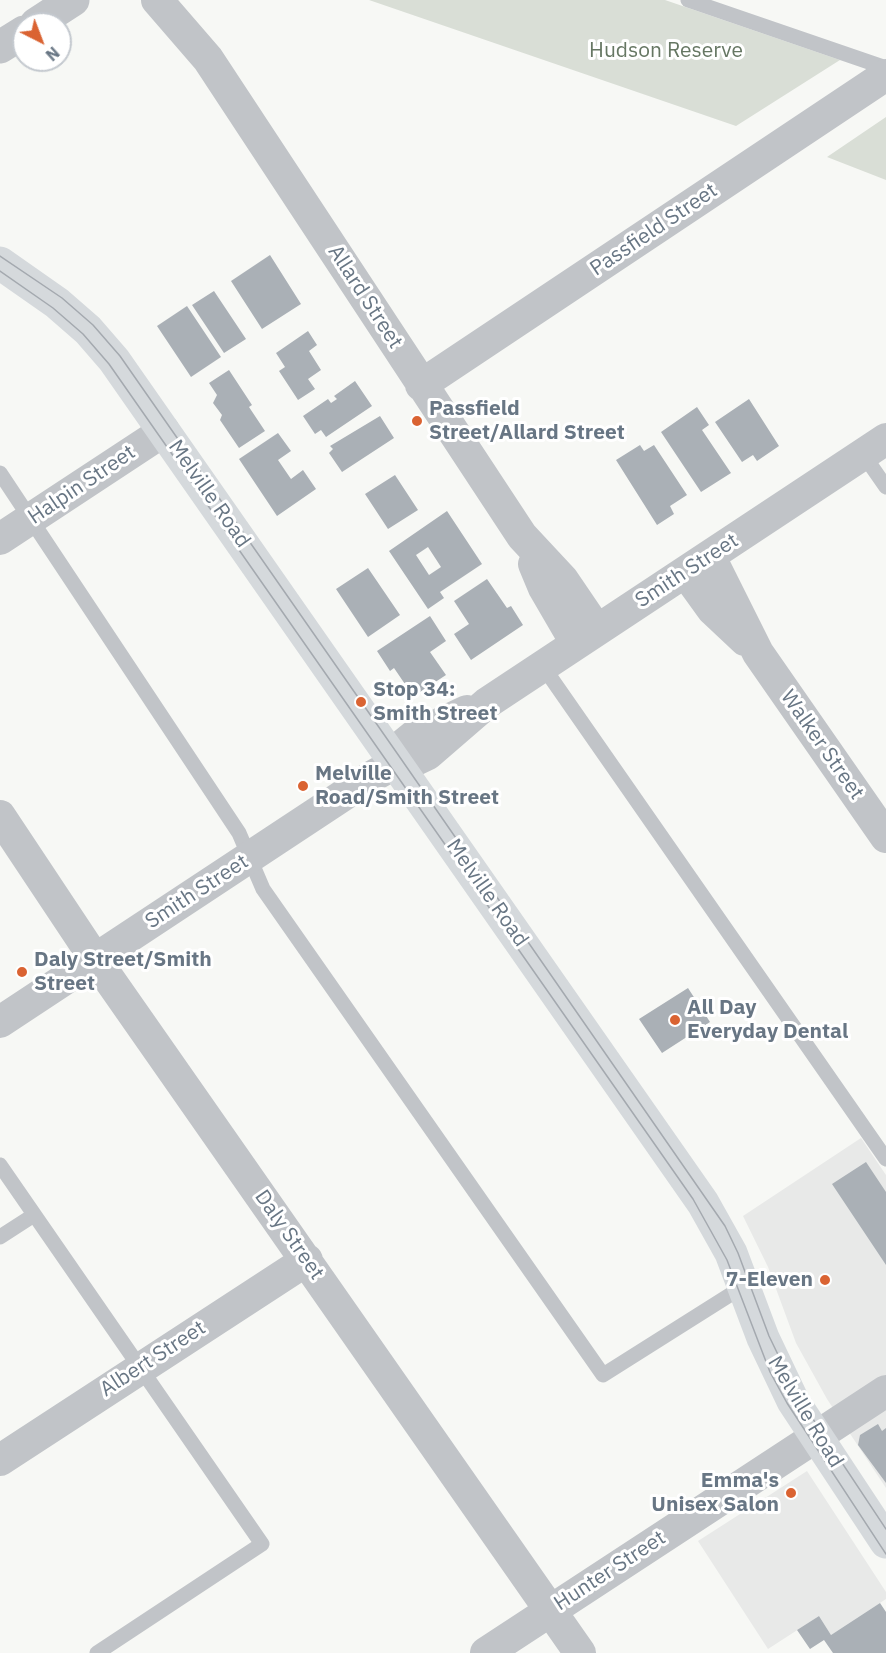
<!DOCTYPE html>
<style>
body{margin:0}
#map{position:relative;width:886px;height:1653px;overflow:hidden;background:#f7f8f5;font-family:"IBM Plex Sans",sans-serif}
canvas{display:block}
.north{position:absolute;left:12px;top:12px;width:60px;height:60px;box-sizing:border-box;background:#fff;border:2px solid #c3c8ce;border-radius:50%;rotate:138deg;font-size:16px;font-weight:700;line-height:24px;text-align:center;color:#687684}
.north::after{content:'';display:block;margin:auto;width:21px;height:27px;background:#da6332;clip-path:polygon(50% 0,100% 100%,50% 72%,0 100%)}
</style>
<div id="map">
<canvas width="886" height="1653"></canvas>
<div class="north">N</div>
</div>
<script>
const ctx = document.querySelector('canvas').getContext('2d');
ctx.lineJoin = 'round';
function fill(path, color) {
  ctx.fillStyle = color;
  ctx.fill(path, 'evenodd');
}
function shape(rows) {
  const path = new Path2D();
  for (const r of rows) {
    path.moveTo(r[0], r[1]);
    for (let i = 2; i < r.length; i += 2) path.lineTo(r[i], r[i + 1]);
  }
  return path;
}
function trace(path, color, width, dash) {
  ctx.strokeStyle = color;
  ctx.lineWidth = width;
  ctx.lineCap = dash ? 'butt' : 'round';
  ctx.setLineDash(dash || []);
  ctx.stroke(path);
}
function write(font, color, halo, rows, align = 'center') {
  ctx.font = font + ' "IBM Plex Sans",sans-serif';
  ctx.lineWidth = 6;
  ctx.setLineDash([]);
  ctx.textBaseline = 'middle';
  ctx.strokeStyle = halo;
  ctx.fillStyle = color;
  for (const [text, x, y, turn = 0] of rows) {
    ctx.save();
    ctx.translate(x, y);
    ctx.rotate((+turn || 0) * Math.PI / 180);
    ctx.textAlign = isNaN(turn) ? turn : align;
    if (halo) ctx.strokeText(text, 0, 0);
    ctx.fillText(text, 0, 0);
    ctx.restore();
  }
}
fill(shape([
 [861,1138,886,1175,886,1488,827,1399,796,1343,768,1267,743,1216],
 [807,1471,886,1592,886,1599,831,1635,819,1616,768,1649,698,1541]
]), '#e8e9e8');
fill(shape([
 [369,0,665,0,840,60,736,126],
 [886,117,886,180,827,157]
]), '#d9ded6');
fill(shape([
 [270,255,301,304,262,329,231,281],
 [214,291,246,339,224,353,192,305],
 [187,306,221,357,191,377,157,326],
 [308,331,317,345,309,351,321,370,308,379,315,389,298,400,279,371,285,367,276,353],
 [229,370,252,405,249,407,265,431,239,448,220,420,222,415,213,403,217,395,209,383],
 [355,381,372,406,326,437,321,430,315,434,303,416,328,399,331,403,337,399,334,396],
 [749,399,779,446,757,461,753,455,742,462,715,422],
 [697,407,709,425,702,430,731,473,701,492,661,432],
 [380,416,394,438,342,472,329,453,333,449,330,446],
 [278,433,291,451,278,460,291,479,303,470,316,489,277,516,239,459],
 [640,445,644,451,654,445,687,495,670,506,674,514,657,525,616,460],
 [395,475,418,510,388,529,365,494],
 [447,511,482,564,440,592,444,598,428,609,389,551],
 [428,547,441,567,429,575,416,555],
 [368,568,400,615,368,637,336,589],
 [487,579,507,608,511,606,523,625,471,660,454,634,469,624,454,601],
 [430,616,446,641,430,652,446,675,417,694,412,688,409,690,394,668,390,671,377,651],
 [688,988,710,1022,662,1053,639,1019],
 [866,1162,886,1192,886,1265,832,1184],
 [878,1424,882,1431,886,1428,886,1483,858,1445,860,1435],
 [880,1603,886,1612,886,1653,833,1653,824,1640,810,1649,797,1630,819,1616,831,1635]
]), '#aab0b6');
trace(shape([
 [688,0,886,68],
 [863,454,886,487],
 [0,473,239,833,263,889,603,1375,744,1286],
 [542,665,886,1159],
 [0,1165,262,1544,97,1653],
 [0,1237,34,1215]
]), '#c1c4c8', 15);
trace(shape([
 [157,0,208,59,522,536,563,580,597,630],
 [421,385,886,75],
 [0,539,164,431],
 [710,557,758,653,886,837],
 [534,564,544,588,576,643],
 [686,573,712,609,745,640],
 [396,763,403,745,414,736,467,711],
 [0,816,95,959,580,1653],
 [0,1022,371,777,396,763,405,765,428,754,487,703,886,439],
 [0,1460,307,1260],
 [486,1653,886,1391]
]), '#c1c4c8', 32);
trace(shape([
 [36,24,73,0],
 [0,47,24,32]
]), '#c1c4c8', 33);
trace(shape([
 [0,263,57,303,88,330,114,360,703,1203,731,1253,763,1338,793,1401,886,1542]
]), '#d5d9dc', 33);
trace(shape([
 [0,256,62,298,93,325,120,356,399,756,725,1226,738,1253,769,1336,799,1398,886,1529],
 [0,271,53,308,83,334,109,364,693,1199,727,1260,770,1372,787,1403,886,1554]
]), '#a4a9af', 1.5);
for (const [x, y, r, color] of [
 [417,421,6,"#da6332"],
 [361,702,6,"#da6332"],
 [303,786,6,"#da6332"],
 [22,972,6,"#da6332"],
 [675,1020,6,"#da6332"],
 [825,1280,6,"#da6332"],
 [791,1493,6,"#da6332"]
]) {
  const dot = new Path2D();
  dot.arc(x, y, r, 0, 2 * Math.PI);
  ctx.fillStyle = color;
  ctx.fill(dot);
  trace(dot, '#fff', 2);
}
write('21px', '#667763', '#fff', [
 ["Hudson Reserve",666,51]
]);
write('21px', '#687684', '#fff', [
 ["Passfield Street",654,230,-34],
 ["Allard Street",365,297,57],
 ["Halpin Street",82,485,-34],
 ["Melville Road",209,494,55],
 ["Smith Street",687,571,-33],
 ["Walker Street",822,745,55],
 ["Smith Street",197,892,-33],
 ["Melville Road",487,893,55],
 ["Daly Street",289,1235,55],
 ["Albert Street",153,1359,-33],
 ["Melville Road",805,1412,59],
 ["Hunter Street",610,1571,-33]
]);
write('bold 21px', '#687684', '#fff', [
 ["Passfield",429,409],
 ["Street/Allard Street",429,433],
 ["Stop 34:",373,690],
 ["Smith Street",373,714],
 ["Melville",315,774],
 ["Road/Smith Street",315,798],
 ["Daly Street/Smith",34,960],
 ["Street",34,984],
 ["All Day",687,1008],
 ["Everyday Dental",687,1032],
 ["7-Eleven",813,1280,"right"],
 ["Emma's",779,1481,"right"],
 ["Unisex Salon",779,1505,"right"]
], 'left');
</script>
